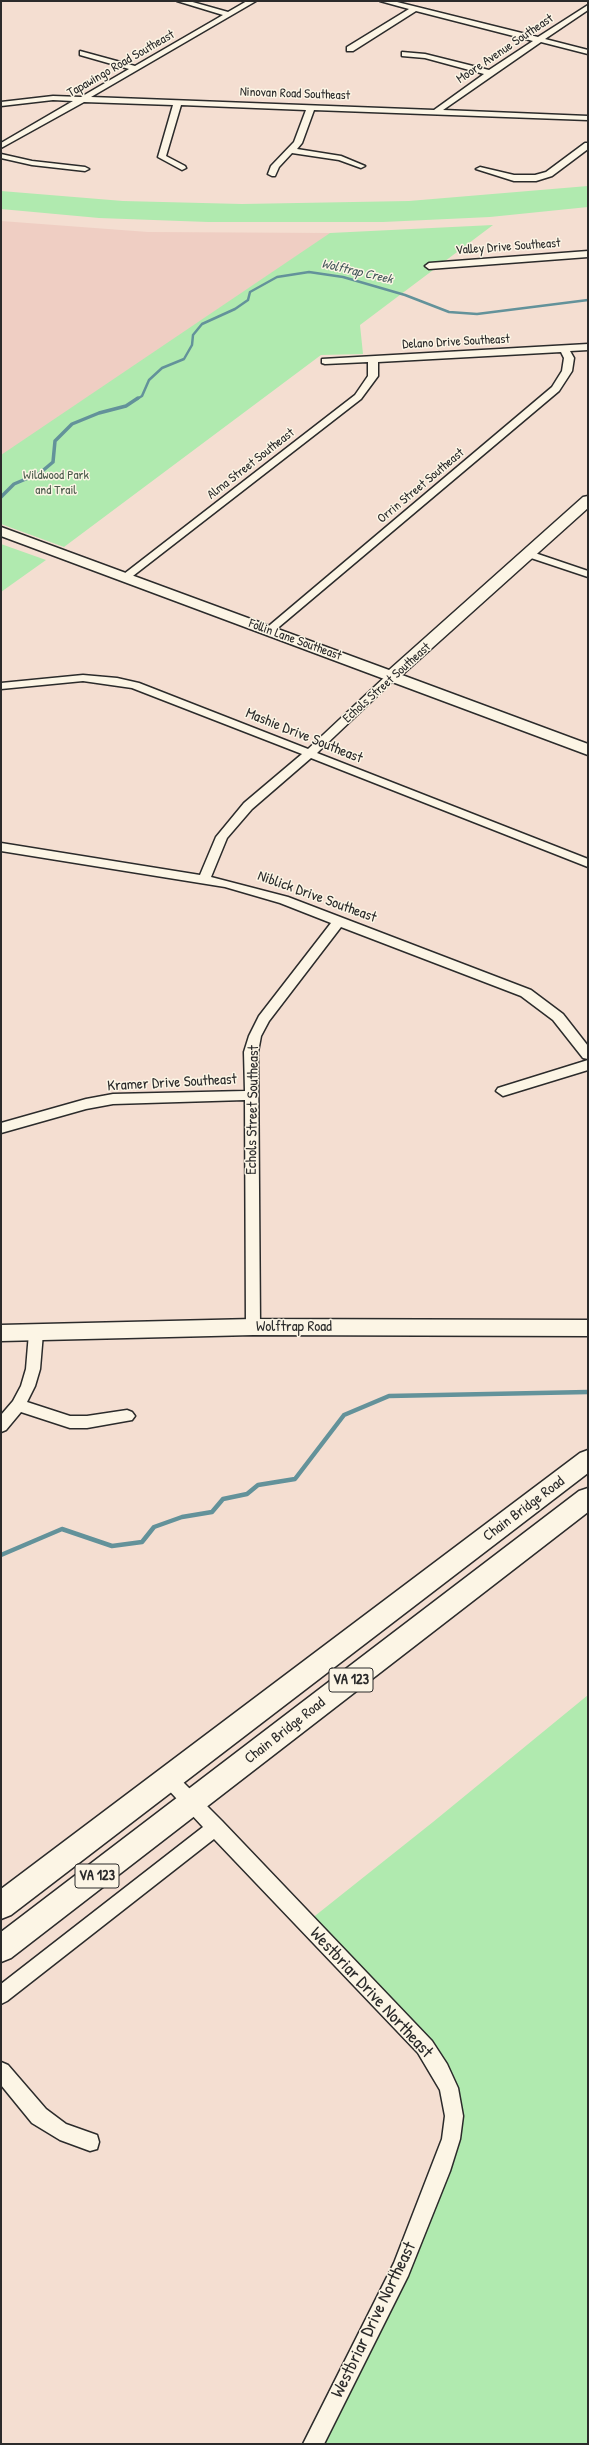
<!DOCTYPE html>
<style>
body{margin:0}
#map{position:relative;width:589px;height:2445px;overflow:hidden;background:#f4ded1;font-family:"Patrick Hand",sans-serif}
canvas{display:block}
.frame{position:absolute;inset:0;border:2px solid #2b2b2b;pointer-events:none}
</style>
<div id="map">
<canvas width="589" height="2445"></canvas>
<div class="frame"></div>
</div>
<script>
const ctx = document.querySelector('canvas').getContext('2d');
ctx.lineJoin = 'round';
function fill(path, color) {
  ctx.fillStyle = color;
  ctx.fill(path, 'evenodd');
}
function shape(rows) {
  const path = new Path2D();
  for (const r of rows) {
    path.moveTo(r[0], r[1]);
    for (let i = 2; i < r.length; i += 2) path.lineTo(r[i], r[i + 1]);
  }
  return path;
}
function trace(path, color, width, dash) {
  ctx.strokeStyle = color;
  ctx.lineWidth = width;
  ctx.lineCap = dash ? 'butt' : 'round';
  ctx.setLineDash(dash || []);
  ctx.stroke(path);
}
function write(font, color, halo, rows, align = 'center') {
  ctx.font = font + ' "Patrick Hand",sans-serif';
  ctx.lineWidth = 3;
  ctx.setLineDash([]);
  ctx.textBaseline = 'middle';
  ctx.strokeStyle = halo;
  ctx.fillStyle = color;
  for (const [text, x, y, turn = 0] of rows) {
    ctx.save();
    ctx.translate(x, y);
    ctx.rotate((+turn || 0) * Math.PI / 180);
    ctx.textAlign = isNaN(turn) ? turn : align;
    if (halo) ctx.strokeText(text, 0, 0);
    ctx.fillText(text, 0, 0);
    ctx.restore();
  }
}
fill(shape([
 [1,221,148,232,331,233,1,456]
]), '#efcec3');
fill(shape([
 [588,186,588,207,490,217,383,222,208,222,99,218,1,209,1,191,123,201,242,204,409,201],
 [493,225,360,325,363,354,321,355,64,547,1,524,1,455,330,233],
 [1,544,46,560,1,592],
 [588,1695,588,2444,312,2444,437,2180,449,2088,306,1923,433,1822]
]), '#b0eaaf');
trace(shape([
 [137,399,142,396,149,380,162,368,184,359,192,345,193,335,202,324,235,309,248,300,250,292,277,277,309,272,343,277,405,295,449,312,477,314,588,300]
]), '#63929a', 2.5);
trace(shape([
 [1,497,14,484,40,473,53,462,55,441,72,424,99,413,126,406,138,398]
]), '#63929a', 3.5);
trace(shape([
 [1,1555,62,1529,112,1546,142,1542,154,1527,182,1517,212,1512,223,1499,247,1494,258,1485,295,1479,344,1415,389,1396,588,1392]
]), '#63929a', 4.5);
const street = shape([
 [177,1,189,1,228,12,247,1,256,1,91,97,434,110,484,74,425,58,402,56,402,52,425,54,489,70,533,41,416,11,353,51,347,51,347,47,409,9,380,1,393,1,538,37,588,5,588,10,545,39,588,50,588,54,541,42,443,110,588,116,588,120,314,110,302,143,297,149,341,156,365,166,361,168,339,160,292,153,279,167,275,176,272,176,268,174,271,166,294,142,306,110,181,105,166,156,185,166,186,168,182,170,158,157,173,105,84,102,1,148,1,143,73,101,53,100,1,106,1,102,53,96,81,97,129,69,80,55,80,51,135,66,223,15,177,1],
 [585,143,588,143,588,149,552,176,536,181,514,181,476,169,480,167,514,175,535,175,546,172,585,143],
 [1,154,32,161,85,167,89,169,85,171,32,165,1,158,1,154],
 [588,251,588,257,429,269,425,266,429,263,588,251],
 [588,344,588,350,570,351,574,358,572,371,559,391,273,632,269,633,264,630,552,387,562,371,564,358,561,352,378,362,378,376,361,399,129,579,125,580,120,577,355,395,368,376,368,362,325,364,322,363,322,359,588,344],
 [529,551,588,571,588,577,525,556,524,554,529,551],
 [392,673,398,676,396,678,317,753,588,859,588,867,311,758,252,809,227,838,211,877,288,897,531,990,563,1014,588,1046,588,1059,583,1058,553,1020,521,996,341,927,269,1021,261,1036,258,1052,260,1327,258,1331,253,1333,248,1331,246,1327,245,1100,113,1104,86,1109,1,1133,1,1123,86,1099,113,1094,245,1091,244,1052,249,1036,259,1016,331,923,280,903,225,887,1,851,1,843,200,875,216,837,244,803,302,754,132,688,83,681,1,689,1,683,83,675,117,678,139,683,308,749,388,674,392,673],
 [588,1060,588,1070,503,1096,496,1091,498,1088,588,1060],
 [36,1327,41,1329,43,1333,40,1369,35,1386,27,1402,70,1416,87,1416,127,1410,132,1412,135,1416,132,1420,87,1428,70,1428,21,1412,6,1430,1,1432,1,1415,13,1401,21,1386,26,1369,29,1333,31,1329,36,1327],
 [169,1771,175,1774,222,1821,432,2041,447,2064,458,2088,463,2116,460,2139,450,2171,408,2276,324,2444,303,2444,394,2263,442,2139,445,2116,440,2090,418,2053,214,1839,7,2001,1,2004,1,1984,203,1827,163,1784,160,1779,163,1774,169,1771],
 [1,2062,8,2065,46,2109,66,2124,97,2135,99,2142,97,2149,90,2151,60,2140,32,2123,1,2085,1,2062]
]);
const secondary = shape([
 [588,496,588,508,402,675,588,744,588,755,1,536,1,527,389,670,583,497,588,496],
 [253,1319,588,1320,588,1336,253,1335,1,1341,1,1325,253,1319]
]);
const primary = shape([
 [588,1450,588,1473,11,1915,1,1919,1,1889,580,1453,588,1450],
 [588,1488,588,1512,11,1958,1,1962,1,1932,579,1491,588,1488]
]);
trace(street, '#2b2b2b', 3);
trace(secondary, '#2b2b2b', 3);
trace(primary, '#2b2b2b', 3);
fill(street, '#fcf5e5');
fill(secondary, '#fcf5e5');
fill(primary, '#fcf5e5');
write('13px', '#2b2b2b', '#fcf5e5', [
 ["Moore Avenue Southeast",505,49,-34],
 ["Tapawingo Road Southeast",121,64,-30],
 ["Ninovan Road Southeast",295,94,2],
 ["Valley Drive Southeast",508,247,-4],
 ["Delano Drive Southeast",456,342,-3],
 ["Alma Street Southeast",251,464,-38],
 ["Orrin Street Southeast",421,486,-40],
 ["Follin Lane Southeast",295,640,20],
 ["Echols Street Southeast",387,683,-42]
]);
write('italic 13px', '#425659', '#fcf5e5', [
 ["Wolftrap Creek",357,272,13]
]);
write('13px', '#4c5b4c', '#fcf5e5', [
 ["Wildwood Park",56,476],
 ["and Trail",56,491]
]);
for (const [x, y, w] of [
 [351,1680,44],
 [97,1876,44]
]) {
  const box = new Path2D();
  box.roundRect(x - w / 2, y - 12, w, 24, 3);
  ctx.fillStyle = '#fcf5e5';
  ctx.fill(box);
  trace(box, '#2b2b2b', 1);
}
write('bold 14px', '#2b2b2b', null, [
 ["VA 123",351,1680],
 ["VA 123",97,1876]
]);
write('15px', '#2b2b2b', '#fcf5e5', [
 ["Mashie Drive Southeast",304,736,22],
 ["Niblick Drive Southeast",317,897,20],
 ["Kramer Drive Southeast",172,1083,-3],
 ["Echols Street Southeast",253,1110,-89],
 ["Wolftrap Road",294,1327],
 ["Chain Bridge Road",524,1509,-37],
 ["Chain Bridge Road",285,1731,-38]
]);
write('18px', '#2b2b2b', '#fcf5e5', [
 ["Westbriar Drive Northeast",371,1993,47],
 ["Westbriar Drive Northeast",374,2320,-64]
]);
</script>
